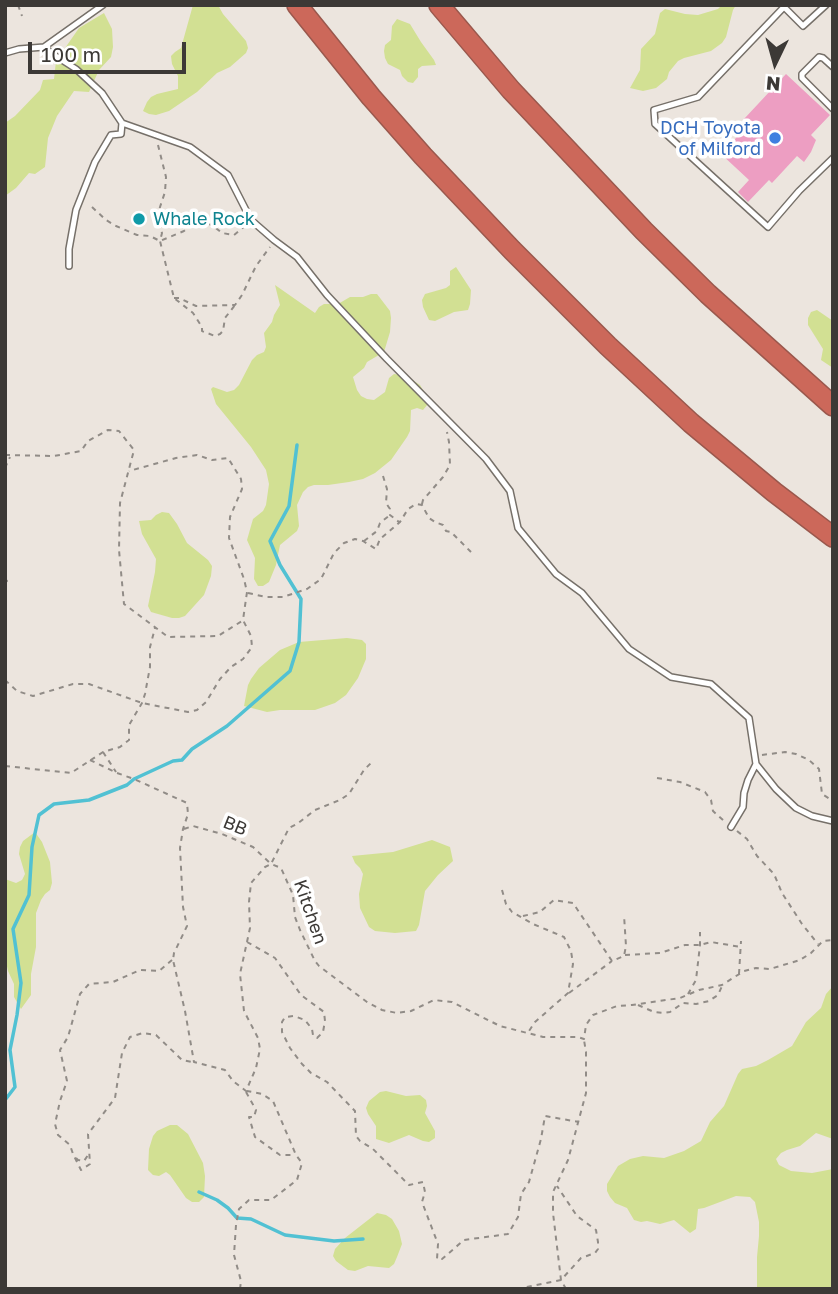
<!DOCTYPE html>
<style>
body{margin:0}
#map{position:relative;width:838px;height:1294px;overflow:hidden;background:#ece5de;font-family:"Golos Text",sans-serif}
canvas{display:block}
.frame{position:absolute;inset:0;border:7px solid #3c3936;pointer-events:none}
.north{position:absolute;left:740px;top:28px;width:70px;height:70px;-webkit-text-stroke:5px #fff;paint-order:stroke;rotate:185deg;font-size:19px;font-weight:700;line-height:28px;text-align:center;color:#3c3936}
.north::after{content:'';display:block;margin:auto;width:24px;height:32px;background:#3c3936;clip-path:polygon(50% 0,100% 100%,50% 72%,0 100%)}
.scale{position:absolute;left:28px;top:42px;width:158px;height:32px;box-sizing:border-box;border:4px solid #3c3936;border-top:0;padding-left:9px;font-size:21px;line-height:24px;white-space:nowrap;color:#3c3936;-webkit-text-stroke:5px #fff;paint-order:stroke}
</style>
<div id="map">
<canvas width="838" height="1294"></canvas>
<div class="frame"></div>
<div class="north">N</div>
<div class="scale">100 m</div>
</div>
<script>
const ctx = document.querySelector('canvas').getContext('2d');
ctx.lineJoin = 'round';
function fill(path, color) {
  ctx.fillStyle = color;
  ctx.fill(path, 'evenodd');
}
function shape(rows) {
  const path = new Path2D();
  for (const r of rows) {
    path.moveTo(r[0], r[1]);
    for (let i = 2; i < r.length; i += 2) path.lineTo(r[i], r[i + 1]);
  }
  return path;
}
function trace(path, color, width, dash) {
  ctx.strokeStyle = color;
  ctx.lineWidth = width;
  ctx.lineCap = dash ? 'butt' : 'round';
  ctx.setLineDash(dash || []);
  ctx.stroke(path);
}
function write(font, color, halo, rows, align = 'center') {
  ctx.font = font + ' "Golos Text",sans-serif';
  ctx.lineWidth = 7;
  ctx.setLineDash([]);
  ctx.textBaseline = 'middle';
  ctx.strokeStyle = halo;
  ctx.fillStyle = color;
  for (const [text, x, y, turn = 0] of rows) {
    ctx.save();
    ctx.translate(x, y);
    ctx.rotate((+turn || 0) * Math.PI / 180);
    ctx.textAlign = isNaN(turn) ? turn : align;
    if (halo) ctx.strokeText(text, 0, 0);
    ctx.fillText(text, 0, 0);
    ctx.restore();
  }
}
fill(shape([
 [193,5,218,5,223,14,246,41,248,48,246,53,230,67,217,73,197,92,169,111,156,115,149,114,143,111,147,102,151,97,157,94,178,89,178,76,172,64,171,56,175,52,181,48],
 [722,5,736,5,733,10,726,37,722,43,711,51,684,58,678,61,669,72,667,79,656,88,643,91,630,88,640,70,641,49,655,34,660,13,665,9,685,14,698,15,718,9],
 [104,13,112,29,113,47,111,57,99,70,89,92,74,91,57,116,48,138,45,167,35,174,29,173,16,188,5,196,5,123,15,116,40,90,43,80,54,79,56,61,79,28],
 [397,19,410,24,421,42,434,60,436,65,422,66,418,69,418,77,413,83,408,82,402,76,400,70,388,64,385,58,384,51,385,45,391,40,392,26],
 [456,267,471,290,470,304,468,310,454,312,435,321,429,320,423,307,422,300,425,294,446,288,450,285,450,271],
 [275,285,315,313,319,307,324,304,338,304,350,297,363,297,371,294,377,294,390,311,391,318,390,332,384,352,367,362,364,368,353,377,357,390,361,396,367,399,374,400,385,392,389,378,394,374,401,375,414,381,420,385,427,397,428,404,423,410,417,408,411,410,410,431,407,437,391,460,375,473,363,479,349,482,328,485,314,485,308,487,303,492,297,505,299,526,297,531,280,545,276,565,269,582,263,586,258,586,254,579,255,558,247,540,253,519,263,511,266,505,269,484,266,470,251,447,216,404,211,389,213,387,227,392,234,390,239,385,252,360,257,355,264,352,266,347,264,333,272,322,274,315,280,305],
 [817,310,833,321,833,368,821,360,823,349,808,325,808,318,811,312],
 [162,512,169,513,177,524,187,543,208,560,212,566,211,576,204,595,185,616,179,618,172,618,151,612,148,606,155,572,156,559,142,534,139,521,151,520,156,515],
 [347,638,362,640,366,644,366,659,358,678,346,695,335,703,315,710,280,710,267,712,244,706,248,685,251,679,259,668,280,650,299,642],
 [35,832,42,842,50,862,52,883,50,890,45,894,41,900,36,913,36,947,31,974,31,995,21,1009,14,997,14,984,8,971,5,957,5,879,16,883,22,880,25,874,19,854,20,847,23,841],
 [432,840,450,847,453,861,438,875,425,891,419,925,416,931,395,933,375,931,369,927,360,908,359,894,363,874,360,868,355,863,352,856,393,852],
 [833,986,833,1139,816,1133,800,1146,787,1150,781,1153,776,1159,779,1165,791,1171,812,1173,833,1169,833,1289,757,1289,757,1257,759,1236,759,1222,755,1202,750,1197,736,1196,704,1208,698,1209,696,1229,690,1233,674,1220,660,1224,647,1221,641,1222,634,1220,627,1208,615,1203,610,1197,607,1191,607,1184,618,1166,630,1159,643,1156,664,1158,684,1151,701,1141,710,1122,724,1106,738,1074,742,1069,756,1066,768,1060,792,1046,806,1022,821,1008,826,994],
 [386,1091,406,1096,420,1095,426,1100,427,1106,425,1113,435,1131,435,1138,429,1142,423,1141,409,1135,389,1143,376,1139,376,1126,368,1114,366,1108,369,1101,380,1092],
 [170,1125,177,1125,188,1134,203,1163,205,1176,204,1197,199,1202,192,1202,186,1198,170,1175,166,1172,159,1176,153,1175,148,1170,149,1149,153,1136,157,1131],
 [377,1213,386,1215,392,1219,399,1231,402,1244,397,1257,394,1264,389,1268,368,1266,355,1271,348,1270,336,1261,333,1256,335,1249,345,1238]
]), '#d2e093');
trace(shape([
 [5,1100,15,1087,10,1050,17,1015,21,983,13,929,29,895,32,847,39,815,54,804,89,800,127,785,134,779,173,761,182,760,192,749,227,726,290,671,299,642,301,599,280,565,270,541,289,506,297,445],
 [199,1192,217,1200,228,1208,237,1218,251,1219,285,1235,334,1241,363,1239]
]), '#51c1d3', 3.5);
fill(shape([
 [786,74,830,115,811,135,816,140,811,152,804,162,797,156,772,183,769,180,748,202,738,192,749,180,721,154,749,124,744,119]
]), '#ed9ec2');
const lane = shape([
 [826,5,803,26,784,7,698,97,654,110,655,124,768,227,799,191,833,158],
 [44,47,51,53,76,69,102,93,122,123,190,147,228,175,251,220,274,240,297,257,327,295,387,359,486,459,510,491,518,528,556,574,582,593,629,649,671,677,711,684,749,718,756,764,776,789,796,808,812,816,833,821],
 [5,53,19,49,44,47,103,5],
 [833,67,823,58,819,57,802,74,802,78,833,109],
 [69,266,69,249,76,210,95,162,111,135,121,134,122,123],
 [731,827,743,807,744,793,748,780,756,764]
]);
const highway = shape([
 [297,5,371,97,423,156,512,250,608,346,691,423,774,492,833,537],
 [439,5,511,90,644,231,708,294,833,406]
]);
trace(lane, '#767069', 8);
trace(highway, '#9a584d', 22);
trace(shape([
 [18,5,22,16],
 [158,145,166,177,165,192,160,207,157,221,162,233,160,241,174,298,193,313,202,327,202,331,215,336,220,334,223,331,225,318,235,305],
 [92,207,106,220,116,226,137,235,150,236,160,241,184,231,193,224,202,222,212,225,222,233,234,235,245,226],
 [174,298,179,298,196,306,235,305,242,295,256,266,270,247],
 [5,455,54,456,81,451,88,441,108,430,119,431,134,450,120,503,119,550,124,604,168,637,218,636,242,621],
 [5,468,10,457],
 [383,476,387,489,386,503,390,509,390,515,399,522],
 [422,504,423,500,443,477,450,465,449,442,447,432],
 [364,541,377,531,380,523,390,515],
 [5,579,7,581,5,582],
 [248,593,266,597,283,597,307,589,321,579,334,553,344,543,355,539,363,541,376,549,380,539,400,522,408,509,416,504,422,505,429,518,435,522,443,525,446,531,451,532,471,552],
 [5,680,17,691,33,696,73,684,89,684,142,703,188,712,197,710,206,702,220,679,231,667,243,659,252,647,251,636,243,620,247,592,244,579,229,538,230,517,242,489,241,479,228,458,212,460,197,455,176,458,129,471],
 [103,752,116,772],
 [762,755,785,752,796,754,809,760,819,769,822,794,833,801],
 [90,760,117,773,134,779,187,803,188,814,183,829,180,848,183,907,187,926,174,953,173,960,185,1011,194,1062,225,1070,233,1081,246,1091,256,1068,260,1049,258,1038,244,1011,240,974,250,928,249,902,251,883,265,867,271,864,281,868,293,895,295,917,300,930,315,961,319,966,367,1002,382,1010,397,1013,411,1011,434,1000,452,1002,500,1026,543,1037,578,1037,584,1039,586,1025,593,1015,617,1006,632,1005,680,998,699,990,722,985,744,971,756,968,770,969,800,960,811,953,823,941,833,940],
 [5,766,71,773,103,752,120,747,129,740,129,725,142,703,145,694,150,667,150,647,155,628],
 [657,778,680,782,705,792,711,800,713,811,724,821],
 [184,829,193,826,222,834,253,847,271,864,289,828,297,824,315,810,340,800,349,794,364,770,372,762],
 [737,831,747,839,757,856,774,874,782,893,802,924,818,944],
 [502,890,506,904,512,912,533,924,564,937,571,951,573,964,568,993,535,1022,527,1034],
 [523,916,540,912,554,900,573,903,612,961,624,956,626,946,624,915],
 [247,942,275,958,301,995,324,1012,325,1021,323,1032,317,1038,313,1035,312,1029,305,1020,294,1016,285,1017,282,1022,282,1032,290,1048,302,1064,311,1073,327,1082,355,1111,356,1136,360,1141,373,1149,409,1185,423,1182,425,1192,422,1202,438,1244,437,1259,442,1259,464,1240,508,1234,518,1217,521,1194,529,1182,541,1139,545,1116,579,1122],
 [625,955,660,953,685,945,700,945,711,942,741,947],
 [172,960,159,971,140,970,113,982,89,984,80,994,68,1037,60,1050,67,1081,60,1101,55,1124,58,1135,70,1145,73,1154,81,1170,90,1164,88,1134,115,1098,122,1053,130,1037,143,1033,156,1035,182,1060,192,1062],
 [739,974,741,941],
 [569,993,612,961],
 [688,994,696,980,700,945,700,932],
 [638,1005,654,1012,664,1013,670,1012,683,1003,696,1004,709,1001,718,995,722,986],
 [246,1092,256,1110,254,1117,249,1117,255,1137,280,1155,295,1155],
 [76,1158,78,1160,84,1161,88,1155],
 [240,1289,241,1281,234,1255,236,1225,239,1209,249,1200,271,1200,297,1180,302,1163,296,1155,273,1101,262,1094,247,1091],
 [517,1289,561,1280,581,1258,595,1253,598,1249,598,1242,596,1230,577,1216,557,1186],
 [566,1289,561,1280,553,1213,553,1192,568,1160,586,1093,586,1052,584,1040]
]), '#918c87', 2, [5, 5]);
trace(lane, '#fff', 5);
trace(highway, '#cc685a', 19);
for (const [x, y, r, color] of [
 [775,138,7,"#3f7fe0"],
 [139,219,7,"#0f9aa8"]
]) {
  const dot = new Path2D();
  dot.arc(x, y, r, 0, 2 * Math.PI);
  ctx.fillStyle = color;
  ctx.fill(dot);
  trace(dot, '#fff', 2.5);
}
write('18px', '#366cbe', '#fff', [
 ["DCH Toyota",761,128],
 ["of Milford",761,149]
], 'right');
write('18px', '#0d838f', '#fff', [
 ["Whale Rock",153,219]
], 'left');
write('18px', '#3c3936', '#fff', [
 ["BB",235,826,22],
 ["Kitchen",310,912,71]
]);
</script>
